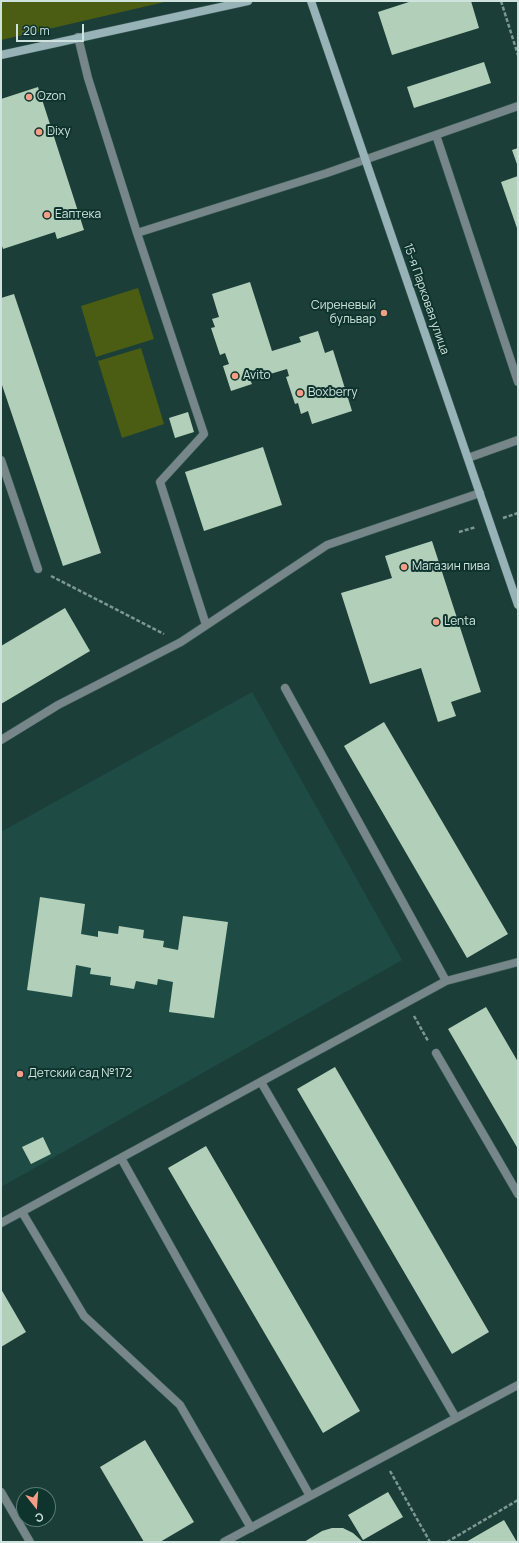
<!DOCTYPE html>
<meta charset="utf-8">
<style>
body{margin:0}
#map{position:relative;width:519px;height:1543px;overflow:hidden;background:#1b3f38;font-family:Manrope,sans-serif}
canvas{display:block}
.frame{position:absolute;inset:0;border:2px solid #cfe3de;pointer-events:none}
.north{position:absolute;left:16px;top:1487px;width:40px;height:40px;box-sizing:border-box;background:#0f342e;border:1px solid #5c7a74;border-radius:50%;rotate:163deg;font-size:11px;font-weight:700;line-height:16px;text-align:center;color:#cfe3de}
.north::after{content:'';display:block;margin:auto;width:14px;height:18px;background:#f49e87;clip-path:polygon(50% 0,100% 100%,50% 72%,0 100%)}
.scale{position:absolute;left:16px;top:24px;width:68px;height:18px;box-sizing:border-box;border:2px solid #cfe3de;border-top:0;padding-left:5px;font-size:12px;line-height:14px;white-space:nowrap;color:#cfe3de;-webkit-text-stroke:3px #0f342e;paint-order:stroke}
</style>
<div id="map">
<canvas width="519" height="1543"></canvas>
<div class="frame"></div>
<div class="north">С</div>
<div class="scale">20 m</div>
</div>
<script>
const ctx = document.querySelector('canvas').getContext('2d');
ctx.lineJoin = 'round';
function fill(path, color) {
  ctx.fillStyle = color;
  ctx.fill(path, 'evenodd');
}
function shape(rows) {
  const path = new Path2D();
  for (const r of rows) {
    path.moveTo(r[0], r[1]);
    for (let i = 2; i < r.length; i += 2) path.lineTo(r[i], r[i + 1]);
  }
  return path;
}
function trace(path, color, width, dash) {
  ctx.strokeStyle = color;
  ctx.lineWidth = width;
  ctx.lineCap = dash ? 'butt' : 'round';
  ctx.setLineDash(dash || []);
  ctx.stroke(path);
}
function write(font, color, halo, rows, align = 'center') {
  ctx.font = font + ' Manrope,sans-serif';
  ctx.lineWidth = 4;
  ctx.setLineDash([]);
  ctx.textBaseline = 'middle';
  ctx.strokeStyle = halo;
  ctx.fillStyle = color;
  for (const [text, x, y, turn = 0] of rows) {
    ctx.save();
    ctx.translate(x, y);
    ctx.rotate((+turn || 0) * Math.PI / 180);
    ctx.textAlign = isNaN(turn) ? turn : align;
    if (halo) ctx.strokeText(text, 0, 0);
    ctx.fillText(text, 0, 0);
    ctx.restore();
  }
}
fill(shape([
 [252,692,402,960,1,1187,1,832]
]), '#1e4c45');
fill(shape([
 [1,1,169,1,1,40],
 [138,288,154,339,96,357,81,306],
 [141,348,164,424,122,438,98,361]
]), '#4a5d13');
fill(shape([
 [412,1,471,1,479,28,392,55,378,12],
 [484,62,491,83,414,108,407,87],
 [38,87,84,230,57,239,55,232,3,249,1,243,1,99],
 [518,148,518,167,512,150],
 [518,176,518,231,501,182],
 [250,282,272,351,301,342,299,337,318,331,325,353,333,350,352,411,312,424,308,411,301,414,298,403,295,404,286,377,289,376,287,369,250,380,252,384,231,391,223,366,229,364,225,353,220,355,211,328,215,327,212,319,219,317,212,294],
 [14,294,101,553,63,566,1,382,1,298],
 [188,412,194,432,175,438,169,418],
 [263,447,282,505,204,531,185,472],
 [432,541,481,692,451,702,456,716,438,722,421,668,370,684,341,593,392,578,385,556],
 [65,608,90,651,1,704,1,646],
 [384,722,508,934,467,958,344,746],
 [40,897,85,904,81,934,98,937,98,931,118,934,119,926,144,930,143,938,164,941,163,947,178,950,183,916,228,922,214,1018,169,1012,173,982,158,979,157,985,136,981,134,989,110,985,111,977,90,974,91,968,76,965,72,997,27,990],
 [486,1007,518,1062,518,1149,448,1029],
 [335,1067,489,1332,452,1354,297,1089],
 [43,1137,51,1154,31,1164,22,1147],
 [206,1146,360,1411,323,1433,168,1168],
 [1,1289,26,1332,1,1347],
 [145,1440,194,1522,160,1542,144,1542,100,1467],
 [388,1492,403,1517,363,1540,348,1515],
 [504,1520,517,1542,466,1542],
 [332,1528,343,1528,353,1533,363,1542,304,1542,322,1531]
]), '#b2cfb9');
const lane = shape([
 [78,37,88,78,137,233,327,173,518,106],
 [436,135,518,382],
 [137,233,204,434,160,482,206,625],
 [468,458,518,440],
 [1,460,38,569],
 [285,688,446,981],
 [1,740,58,705,181,642,327,545,480,493],
 [436,1053,518,1194],
 [261,1082,456,1418],
 [121,1158,310,1496],
 [22,1212,84,1316,180,1405,251,1528],
 [1,1223,446,981,518,962],
 [1,1492,30,1542],
 [224,1542,518,1385]
]);
const secondary = shape([
 [311,1,518,605],
 [1,55,248,1]
]);
trace(lane, '#3b5d56', 9);
trace(secondary, '#3b5d56', 9);
trace(shape([
 [501,1,518,55],
 [503,518,518,513],
 [459,532,476,527],
 [51,576,164,634],
 [414,1016,428,1041],
 [390,1471,430,1542],
 [447,1542,518,1500]
]), '#7c9892', 2.5, [4, 2]);
trace(lane, '#768689', 8);
trace(secondary, '#98b3b7', 8);
for (const [x, y, r, color] of [
 [29,97,4,"#f49e87"],
 [39,132,4,"#f49e87"],
 [47,215,4,"#f49e87"],
 [384,313,4,"#f49e87"],
 [235,376,4,"#f49e87"],
 [300,393,4,"#f49e87"],
 [404,567,4,"#f49e87"],
 [436,622,4,"#f49e87"],
 [20,1074,4,"#f49e87"]
]) {
  const dot = new Path2D();
  dot.arc(x, y, r, 0, 2 * Math.PI);
  ctx.fillStyle = color;
  ctx.fill(dot);
  trace(dot, '#0f342e', 1.5);
}
write('12px', '#cfe3de', '#0f342e', [
 ["Ozon",37,97],
 ["Dixy",47,132],
 ["Еаптека",55,215],
 ["Сиреневый",376,306,"right"],
 ["бульвар",376,320,"right"],
 ["Avito",243,376],
 ["Boxberry",308,393],
 ["Магазин пива",412,567],
 ["Lenta",444,622],
 ["Детский сад №172",28,1074]
], 'left');
write('12px', '#cfe3de', '#0f342e', [
 ["15-я Парковая улица",426,299,71]
]);
</script>
